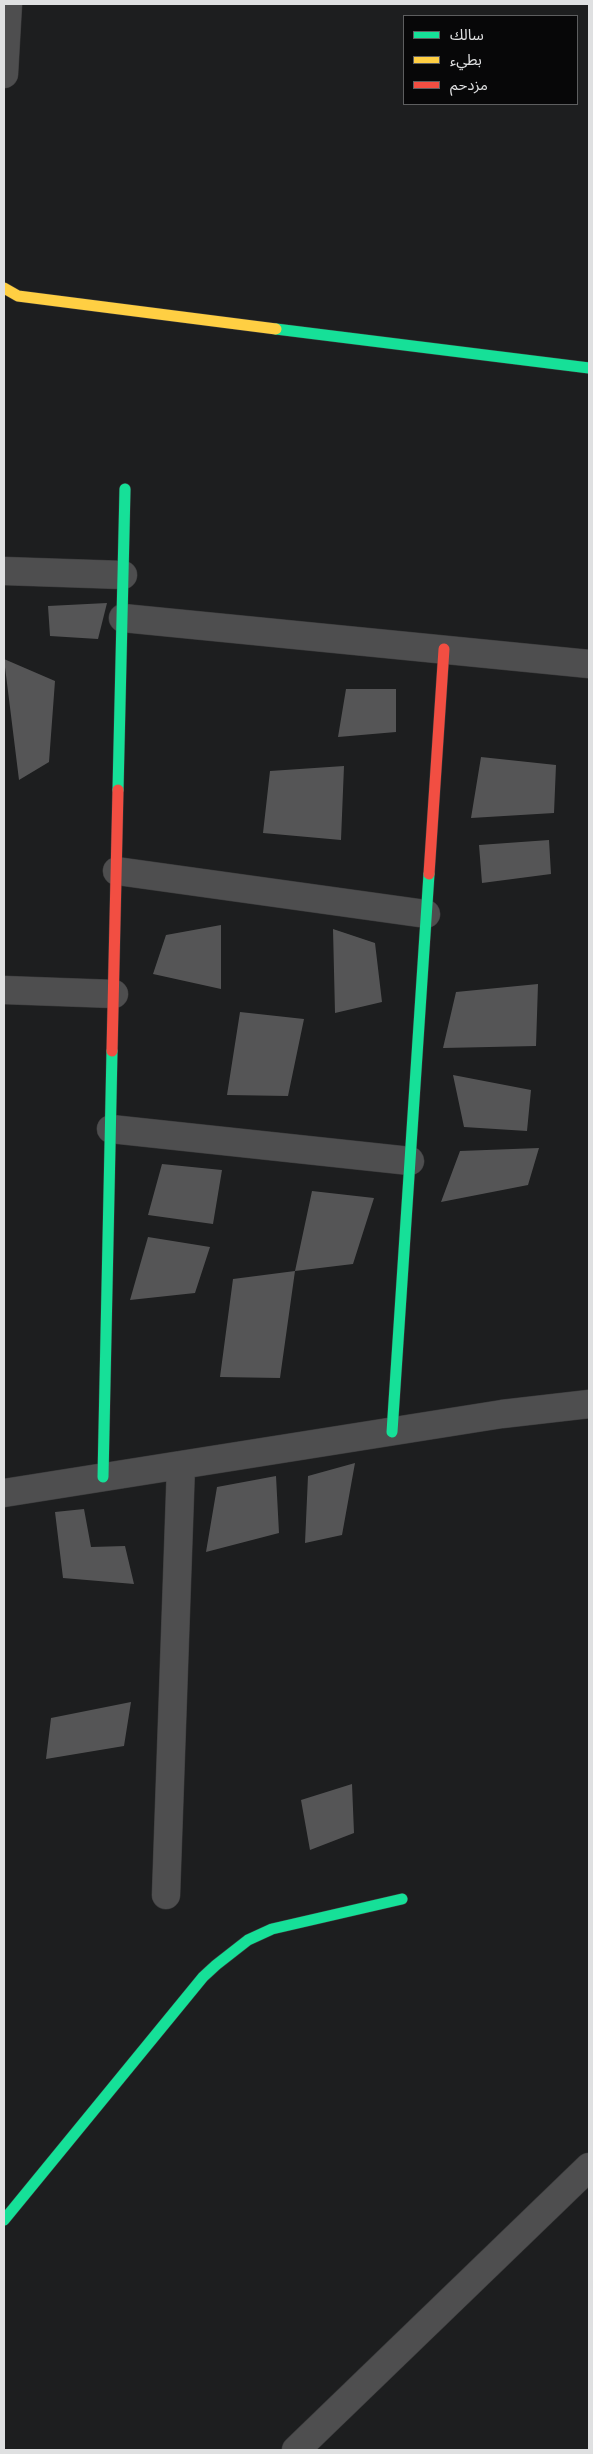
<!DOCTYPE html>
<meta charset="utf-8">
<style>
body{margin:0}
#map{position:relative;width:593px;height:2454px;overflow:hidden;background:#1d1e1f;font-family:Inter,"Noto Sans Arabic",sans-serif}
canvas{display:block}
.frame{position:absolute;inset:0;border:5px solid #dfe0e1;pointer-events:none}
.legend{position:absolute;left:403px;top:15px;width:175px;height:90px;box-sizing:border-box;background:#070708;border:1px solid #5d5e5f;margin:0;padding:6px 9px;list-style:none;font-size:15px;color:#dfe0e1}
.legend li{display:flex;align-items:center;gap:10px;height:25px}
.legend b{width:25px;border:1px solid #5d5e5f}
</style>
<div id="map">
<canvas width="593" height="2454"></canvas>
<div class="frame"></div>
<ul class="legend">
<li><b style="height:6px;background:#16e098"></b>سالك</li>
<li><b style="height:6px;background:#ffcf43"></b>بطيء</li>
<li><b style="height:6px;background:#f24e42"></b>مزدحم</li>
</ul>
</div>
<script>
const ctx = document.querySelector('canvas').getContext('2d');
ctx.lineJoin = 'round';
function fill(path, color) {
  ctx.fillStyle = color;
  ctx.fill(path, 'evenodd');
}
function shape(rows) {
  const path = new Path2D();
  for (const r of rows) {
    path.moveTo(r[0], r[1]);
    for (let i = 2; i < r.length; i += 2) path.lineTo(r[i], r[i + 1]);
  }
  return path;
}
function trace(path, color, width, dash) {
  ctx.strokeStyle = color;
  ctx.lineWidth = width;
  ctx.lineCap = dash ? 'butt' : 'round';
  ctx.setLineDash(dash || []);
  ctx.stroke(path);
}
fill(shape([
 [107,603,98,639,50,636,48,606],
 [4,659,55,681,49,762,19,780],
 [346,689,396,689,396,732,338,737],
 [481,757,556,765,554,813,471,818],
 [344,766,341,840,263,833,270,771],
 [549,840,551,874,482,883,479,845],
 [221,925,221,989,153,974,166,935],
 [333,929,375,943,382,1002,335,1013],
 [538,984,536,1046,443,1048,456,992],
 [240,1012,304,1019,288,1096,227,1095],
 [453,1075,531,1090,527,1131,464,1127],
 [539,1148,528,1185,441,1202,460,1151],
 [162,1164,222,1170,213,1224,148,1215],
 [312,1191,374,1198,353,1264,295,1271],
 [148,1237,210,1247,195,1293,130,1300],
 [295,1271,280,1378,220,1377,233,1279],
 [355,1463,342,1535,305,1543,308,1476],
 [276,1476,279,1533,206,1552,217,1487],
 [84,1509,91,1547,125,1546,134,1584,63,1578,55,1512],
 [131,1702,124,1746,46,1759,51,1718],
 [352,1784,354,1833,310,1850,301,1800]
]), '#555556');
const street = shape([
 [4,74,8,4],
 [4,571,123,575],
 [123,618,589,664],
 [117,871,426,914],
 [4,990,114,994],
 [111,1129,410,1161],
 [4,1493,502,1414,589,1404],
 [166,1895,181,1465],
 [296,2450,589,2167]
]);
const fast = shape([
 [276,329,589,368],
 [118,790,125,489],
 [392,1432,429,874],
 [103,1477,112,1051],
 [4,2220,203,1977,216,1965,248,1940,272,1929,402,1899]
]);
const slow = shape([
 [4,288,18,296,276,329]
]);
const jam = shape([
 [429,874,444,649],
 [112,1051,118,790]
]);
trace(street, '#3a3a3b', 29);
trace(fast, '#3a3a3b', 12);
trace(slow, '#3a3a3b', 12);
trace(jam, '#3a3a3b', 12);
trace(street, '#4e4e4f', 28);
trace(fast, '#16e098', 11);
trace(slow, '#ffcf43', 11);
trace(jam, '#f24e42', 11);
</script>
